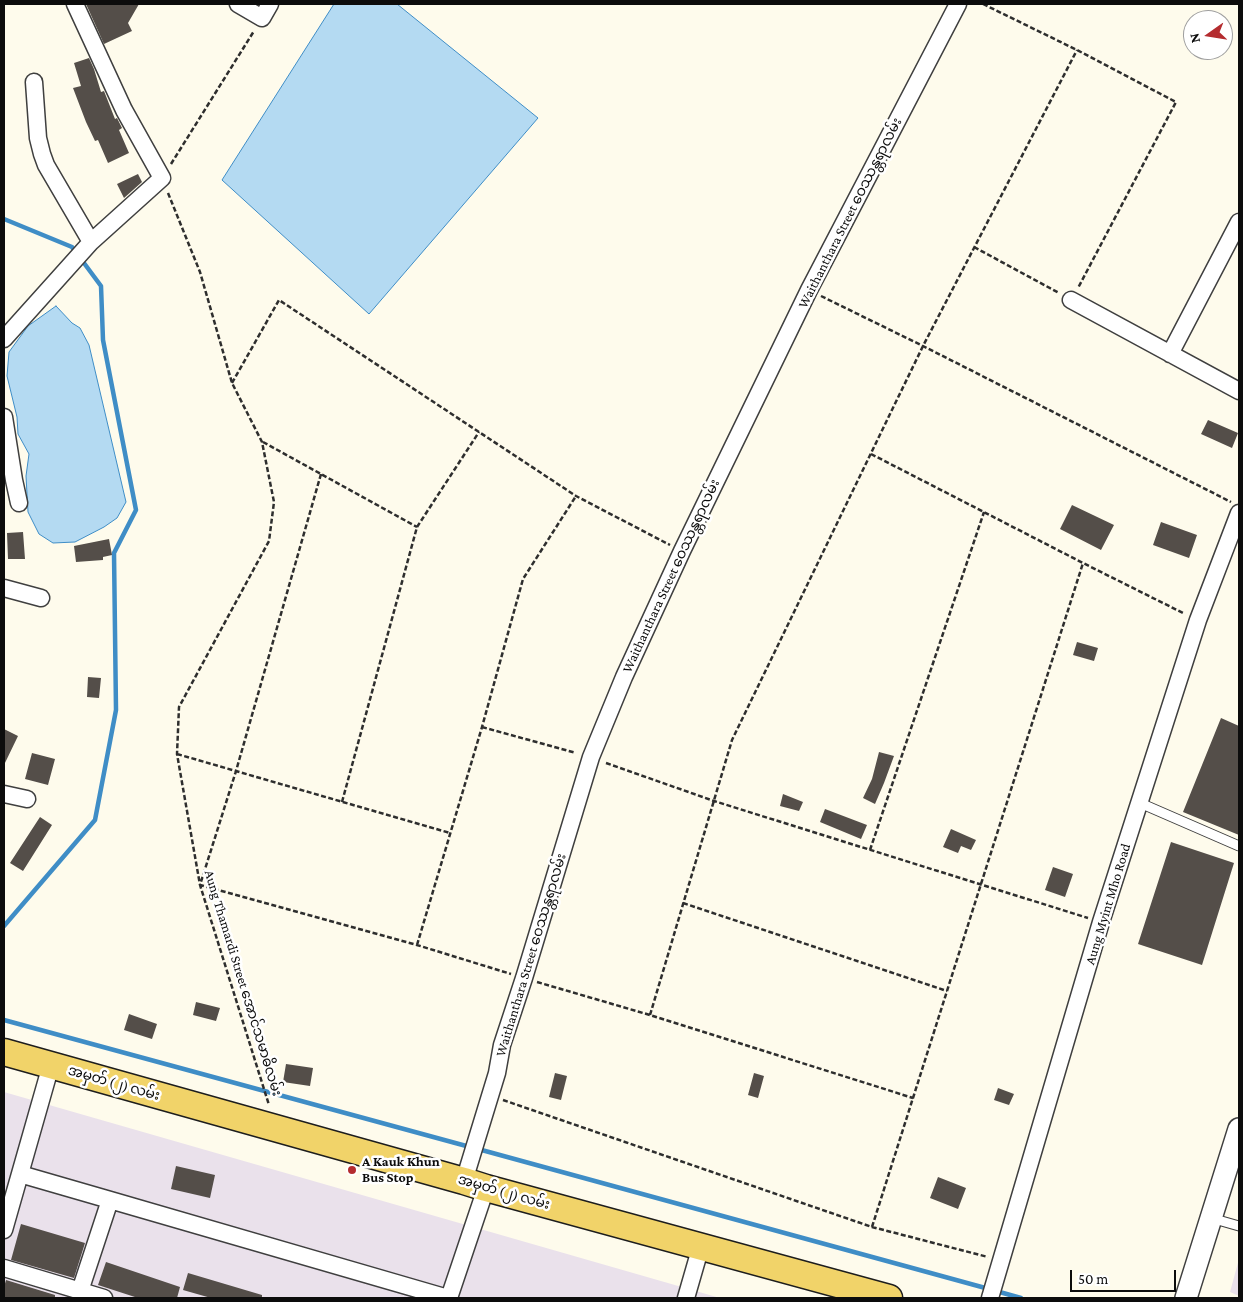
<!DOCTYPE html>
<meta charset="utf-8">
<style>
body{margin:0}
#map{position:relative;width:1243px;height:1302px;overflow:hidden;background:#fefbec;font-family:"Crimson Pro",serif}
canvas{display:block}
.frame{position:absolute;inset:0;border:5px solid #0c0c0c;pointer-events:none}
.north{position:absolute;left:1183px;top:10px;width:50px;height:50px;box-sizing:border-box;background:#fff;border:1px solid #9e9e9e;border-radius:50%;rotate:257deg;font-size:14px;font-weight:700;line-height:20px;text-align:center;color:#0c0c0c}
.north::after{content:'';display:block;margin:auto;width:18px;height:22px;background:#b42c2f;clip-path:polygon(50% 0,100% 100%,50% 72%,0 100%)}
.scale{position:absolute;left:1070px;top:1270px;width:106px;height:22px;box-sizing:border-box;border:2px solid #0c0c0c;border-top:0;padding-left:6px;font-size:15px;line-height:18px;white-space:nowrap;color:#0c0c0c;-webkit-text-stroke:4px #fff;paint-order:stroke}
</style>
<div id="map">
<canvas width="1243" height="1302"></canvas>
<div class="frame"></div>
<div class="north">N</div>
<div class="scale">50 m</div>
</div>
<script>
const ctx = document.querySelector('canvas').getContext('2d');
ctx.lineJoin = 'round';
function fill(path, color) {
  ctx.fillStyle = color;
  ctx.fill(path, 'evenodd');
}
function shape(rows) {
  const path = new Path2D();
  for (const r of rows) {
    path.moveTo(r[0], r[1]);
    for (let i = 2; i < r.length; i += 2) path.lineTo(r[i], r[i + 1]);
  }
  return path;
}
function trace(path, color, width, dash) {
  ctx.strokeStyle = color;
  ctx.lineWidth = width;
  ctx.lineCap = dash ? 'butt' : 'round';
  ctx.setLineDash(dash || []);
  ctx.stroke(path);
}
function write(font, color, halo, rows, align = 'center') {
  ctx.font = font + ' "Crimson Pro","Noto Sans Myanmar",serif';
  ctx.lineWidth = 5;
  ctx.setLineDash([]);
  ctx.textBaseline = 'middle';
  ctx.strokeStyle = halo;
  ctx.fillStyle = color;
  for (const [text, x, y, turn = 0] of rows) {
    ctx.save();
    ctx.translate(x, y);
    ctx.rotate((+turn || 0) * Math.PI / 180);
    ctx.textAlign = isNaN(turn) ? turn : align;
    if (halo) ctx.strokeText(text, 0, 0);
    ctx.fillText(text, 0, 0);
    ctx.restore();
  }
}
fill(shape([
 [4,1092,720,1298,4,1298],
 [1239,1259,1239,1296,1230,1292]
]), '#eae1eb');
const water = shape([
 [334,4,397,4,538,118,369,314,222,180,334,4],
 [56,306,72,323,80,328,89,345,126,502,117,518,104,527,75,542,53,543,39,534,28,512,26,476,29,454,18,434,17,417,7,376,9,352,28,326,56,306]
]);
fill(water, '#b4daf2');
trace(water, '#3f8dc6', 1);
trace(shape([
 [4,219,72,247,76,253],
 [4,926,95,820,116,710,114,553,136,510,103,340,101,286,81,259],
 [4,1020,470,1147],
 [478,1149,989,1289],
 [996,1291,1021,1298]
]), '#3f8dc6', 4.5);
fill(shape([
 [86,4,139,4,128,23,132,31,104,44],
 [89,58,94,69,101,92,104,91,115,119,117,118,122,128,119,130,129,153,108,163,98,140,95,141,86,122,73,88,81,86,74,63],
 [138,174,142,182,124,198,117,184],
 [1208,420,1238,433,1232,448,1201,434],
 [1072,505,1114,525,1101,550,1060,529],
 [1161,522,1197,535,1189,558,1153,545],
 [23,532,25,559,8,559,7,533],
 [109,539,112,555,103,557,103,560,76,562,74,546],
 [1077,642,1098,648,1094,661,1073,655],
 [88,677,101,678,99,698,87,697],
 [1221,718,1239,726,1239,835,1183,812],
 [4,729,18,736,4,765],
 [879,752,894,756,884,783,875,804,863,798,872,779],
 [32,753,55,759,48,785,25,779],
 [783,794,803,802,799,811,780,806],
 [825,809,867,825,861,839,820,822],
 [40,817,52,825,23,871,10,863],
 [951,829,976,840,971,850,961,846,958,853,943,847],
 [1171,842,1234,863,1202,965,1138,944],
 [1053,867,1073,874,1065,897,1045,890],
 [196,1002,220,1008,216,1021,193,1015],
 [129,1014,157,1024,152,1039,124,1030],
 [286,1064,313,1068,310,1086,283,1082],
 [555,1073,567,1076,561,1100,549,1097],
 [754,1073,764,1076,758,1098,748,1095],
 [998,1088,1014,1094,1009,1105,994,1100],
 [176,1166,215,1175,210,1198,171,1189],
 [938,1177,966,1188,958,1209,930,1198],
 [21,1224,85,1243,74,1278,11,1260],
 [106,1262,180,1287,177,1298,138,1298,98,1285],
 [188,1273,262,1295,262,1298,211,1298,183,1290],
 [6,1280,55,1295,55,1298,4,1298,4,1287]
]), '#544e49');
const service = shape([
 [1140,803,1239,846],
 [1211,1218,1239,1226]
]);
const minor = shape([
 [238,4,262,18,270,4],
 [34,82,38,138,42,154,46,165,91,242],
 [1071,300,1239,391],
 [4,339,91,242,162,178,124,110,75,4],
 [1170,354,1239,222],
 [4,417,14,480,19,503],
 [4,588,41,598],
 [4,794,27,799],
 [20,1174,110,1200,448,1298],
 [464,1181,497,1073,502,1045,524,978,591,757,624,677,682,551,809,290,958,4],
 [4,1230,51,1065],
 [4,1268,104,1298],
 [80,1291,110,1200],
 [449,1298,486,1188],
 [686,1298,701,1246],
 [990,1298,1101,922,1198,620,1239,513]
]);
const tertiary = shape([
 [1186,1298,1239,1129]
]);
const primary = shape([
 [4,1052,464,1181,486,1188,889,1298]
]);
trace(service, '#3f3f3f', 11);
trace(minor, '#3f3f3f', 19);
trace(tertiary, '#3f3f3f', 24);
trace(primary, '#1d1d1d', 29);
trace(shape([
 [983,4,1077,50,1176,102,1078,288],
 [171,164,254,31],
 [168,193,200,272,232,383,262,442,274,502,269,541,179,707,177,754,200,885,269,1105],
 [974,247,1059,293],
 [821,296,923,346,1231,502],
 [232,383,279,300,576,496,670,545],
 [263,442,417,527],
 [871,454,1083,563,1185,614],
 [321,474,236,771,200,885,417,945,511,974],
 [482,727,576,753],
 [177,754,450,833],
 [606,763,714,801,1088,918],
 [342,802,417,527,479,432],
 [870,850,984,512],
 [683,903,947,991],
 [417,945,482,727,523,579,576,496],
 [537,982,650,1015,913,1098],
 [650,1015,732,740,923,346,1077,50],
 [503,1100,872,1227,988,1257],
 [872,1227,1083,563]
]), '#2e2e2e', 2.5, [5, 2.5]);
trace(service, '#fff', 9);
trace(minor, '#fff', 16);
trace(tertiary, '#fff', 21);
trace(primary, '#f1d369', 26);
for (const [x, y, r, color] of [
 [352,1170,5,"#b42c2f"]
]) {
  const dot = new Path2D();
  dot.arc(x, y, r, 0, 2 * Math.PI);
  ctx.fillStyle = color;
  ctx.fill(dot);
  trace(dot, '#fff', 2);
}
write('14px', '#0c0c0c', '#fff', [
 ["Waithanthara Street ဝေဿန္တရာလမ်း",850,213,-63],
 ["Waithanthara Street ဝေဿန္တရာလမ်း",671,576,-65],
 ["Aung Myint Mho Road",1108,904,-73],
 ["Waithanthara Street ဝေဿန္တရာလမ်း",531,955,-73],
 ["Aung Thamardi Street အောင်သမာဓိလမ်း",243,983,73],
 ["အမှတ် (၂) လမ်း",114,1083,16],
 ["အမှတ် (၂) လမ်း",504,1192,16]
]);
write('bold 14px', '#0c0c0c', '#fff', [
 ["A Kauk Khun",362,1162],
 ["Bus Stop",362,1178]
], 'left');
</script>
